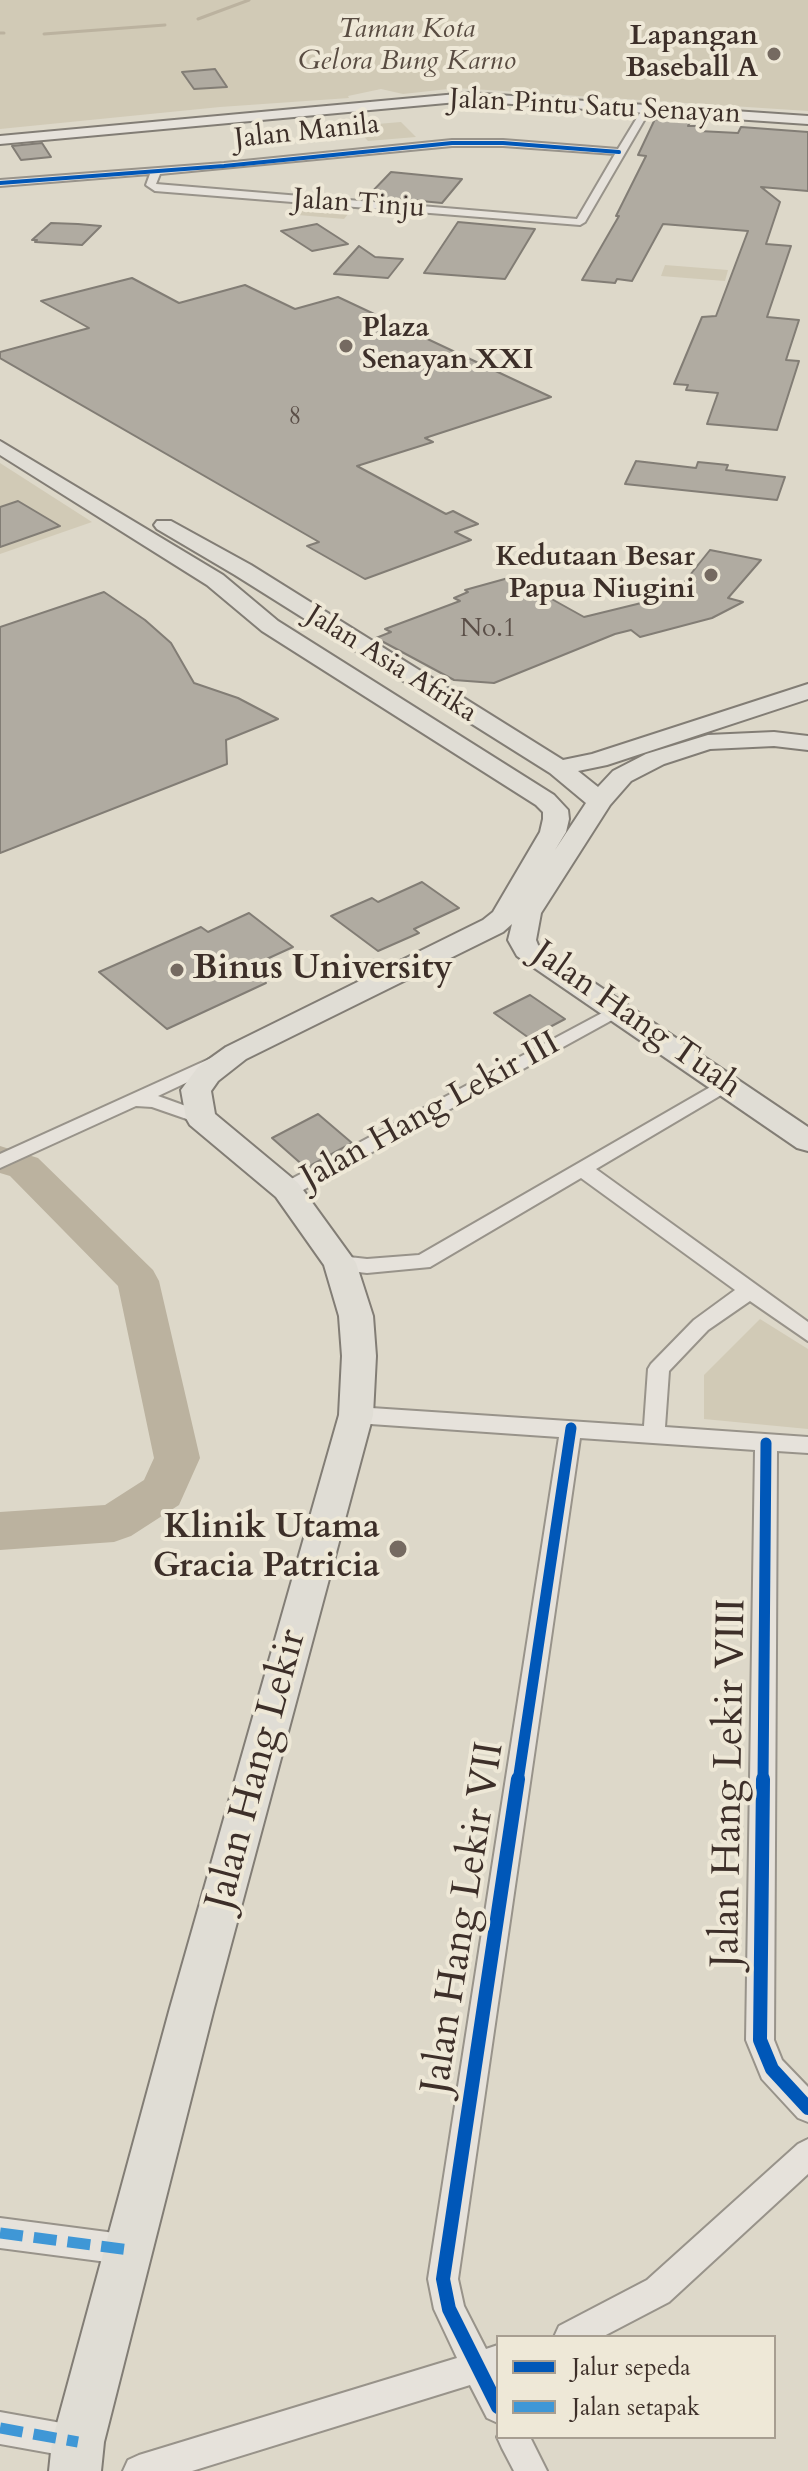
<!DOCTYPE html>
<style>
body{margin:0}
#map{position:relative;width:808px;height:2471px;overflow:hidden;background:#ddd8c9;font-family:Cardo,serif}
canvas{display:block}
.legend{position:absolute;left:496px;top:2335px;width:280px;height:104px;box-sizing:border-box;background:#eee8d7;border:2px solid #a79e91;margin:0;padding:10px 14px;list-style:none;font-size:24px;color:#3d2f29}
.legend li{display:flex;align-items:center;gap:16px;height:40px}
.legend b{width:40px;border:2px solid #a79e91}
</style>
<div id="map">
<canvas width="808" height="2471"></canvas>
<ul class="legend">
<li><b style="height:10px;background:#0057b8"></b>Jalur sepeda</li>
<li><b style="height:10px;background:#3f97d6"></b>Jalan setapak</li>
</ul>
</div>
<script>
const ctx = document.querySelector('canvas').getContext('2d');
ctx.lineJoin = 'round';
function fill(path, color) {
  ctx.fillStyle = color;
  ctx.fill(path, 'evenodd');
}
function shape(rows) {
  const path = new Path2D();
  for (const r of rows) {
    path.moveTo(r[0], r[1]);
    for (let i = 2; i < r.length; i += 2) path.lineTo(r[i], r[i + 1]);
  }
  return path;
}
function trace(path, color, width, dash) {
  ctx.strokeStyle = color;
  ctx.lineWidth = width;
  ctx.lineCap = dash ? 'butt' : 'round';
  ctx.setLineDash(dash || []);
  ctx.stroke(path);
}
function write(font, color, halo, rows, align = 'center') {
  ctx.font = font + ' Cardo,serif';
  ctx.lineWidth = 8;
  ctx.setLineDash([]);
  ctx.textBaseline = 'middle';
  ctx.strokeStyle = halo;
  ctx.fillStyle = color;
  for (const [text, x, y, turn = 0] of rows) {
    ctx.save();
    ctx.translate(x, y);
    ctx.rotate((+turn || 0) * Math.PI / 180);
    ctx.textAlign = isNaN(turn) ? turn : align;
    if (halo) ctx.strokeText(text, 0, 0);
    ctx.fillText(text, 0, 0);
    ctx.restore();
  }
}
fill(shape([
 [0,0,808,0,808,111,457,88,403,94,381,89,348,96,349,98,220,107,0,129],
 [401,122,416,137,368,141,354,126],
 [295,204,353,208,344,219,287,214],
 [665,265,728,270,725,281,661,276],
 [0,463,92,522,0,554],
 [760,1319,808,1349,808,1429,704,1419,704,1375]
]), '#d1cab6');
trace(shape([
 [198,19,249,0],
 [0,33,4,33],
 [44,34,165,25]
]), '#bbb29f', 3);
fill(shape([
 [0,1146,38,1158,153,1270,159,1281,200,1458,179,1505,131,1536,114,1542,0,1550,0,1512,105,1505,144,1480,154,1458,118,1286,10,1176,0,1173,0,1146]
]), '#bbb29f');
const building = shape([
 [215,69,227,87,194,89,182,72,215,69],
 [655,119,690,122,688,126,700,126,699,131,738,133,741,127,808,132,808,191,761,187,780,202,766,244,791,246,767,317,799,320,786,360,799,361,777,430,707,424,718,393,686,390,688,385,674,384,702,317,716,316,748,231,663,224,632,281,617,279,615,283,582,280,619,216,616,216,646,156,638,155,655,119],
 [42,143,51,157,21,160,12,146,42,143],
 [391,172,462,179,442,203,368,196,391,172],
 [458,222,535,229,505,279,424,273,458,222],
 [51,223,78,224,101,226,82,245,35,242,37,240,32,240,51,223],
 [317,224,348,244,312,251,281,231,317,224],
 [359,246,375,257,403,259,388,278,334,274,359,246],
 [132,278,179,303,245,285,295,309,338,297,551,397,425,438,433,442,357,466,446,514,453,511,478,524,455,532,471,540,365,579,307,546,319,542,0,358,0,352,89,328,41,301,132,278],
 [636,461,696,468,698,462,728,465,726,470,785,477,777,500,625,484,636,461],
 [18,501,60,526,0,547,0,507,18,501],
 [710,550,761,560,728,598,743,602,712,618,640,637,631,630,615,634,494,683,454,680,376,638,391,632,385,629,460,601,454,598,468,592,465,590,512,577,584,617,674,595,710,550],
 [104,592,145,620,171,643,194,683,238,698,278,719,226,740,227,764,0,853,0,627,104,592],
 [422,882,459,908,414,929,419,933,378,951,331,916,372,898,378,902,422,882],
 [249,913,293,947,247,968,266,983,167,1029,99,972,201,927,208,932,249,913],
 [530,995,565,1019,529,1038,494,1013,530,995],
 [318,1114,352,1143,306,1168,272,1138,318,1114]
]);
fill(building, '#b0aba1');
trace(building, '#827d75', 2);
const street = shape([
 [646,103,653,105,585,222,580,225,155,191,146,185,150,174,0,186,0,180,224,163,452,140,503,140,618,149,646,103],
 [452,146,503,146,615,154,577,219,156,184,160,174,452,146],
 [617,1005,626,1010,623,1014,294,1195,280,1195,277,1190,280,1185,617,1005],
 [218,1055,227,1061,224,1065,158,1096,208,1114,210,1118,208,1122,201,1124,152,1107,136,1106,0,1168,0,1154,218,1055],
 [726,1078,735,1084,733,1088,596,1169,808,1322,808,1341,750,1301,708,1330,669,1371,665,1427,808,1437,808,1453,777,1451,774,2040,782,2060,808,2087,808,2122,798,2118,762,2079,746,2040,755,1450,580,1438,458,2279,464,2306,486,2349,498,2345,498,2423,487,2418,470,2385,192,2471,123,2471,128,2460,139,2455,457,2358,434,2309,428,2279,559,1437,356,1423,348,1421,345,1415,348,1409,356,1407,644,1426,648,1369,651,1364,694,1320,735,1290,581,1178,430,1267,367,1273,340,1270,330,1263,340,1256,367,1259,419,1255,726,1078],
 [808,2139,808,2174,669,2302,602,2337,554,2337,559,2326,647,2280,798,2144,808,2139],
 [0,2218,130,2235,141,2239,145,2250,141,2261,130,2265,0,2248,0,2218],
 [0,2412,78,2426,89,2431,94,2442,89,2453,78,2458,0,2444,0,2412],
 [498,2435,498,2437,530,2437,547,2471,514,2471,502,2448,497,2437,498,2435]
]);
const secondary = shape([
 [468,93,808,116,808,124,468,101,0,144,0,136,468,93]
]);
const primary = shape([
 [0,441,223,575,278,621,554,795,568,810,569,819,566,832,555,850,586,803,550,773,235,575,157,529,154,525,157,521,171,521,251,565,563,760,592,754,808,684,808,699,607,765,578,771,598,787,613,771,646,754,708,735,774,732,808,736,808,750,774,746,710,749,664,764,631,781,610,805,541,913,536,940,538,945,808,1127,808,1151,797,1148,517,956,508,940,512,924,503,932,246,1059,218,1081,211,1091,215,1114,298,1183,356,1263,373,1316,376,1356,373,1415,214,2008,104,2442,101,2471,49,2471,52,2442,170,2008,339,1415,342,1356,339,1316,324,1265,276,1197,190,1125,186,1118,181,1090,198,1067,226,1047,483,920,493,912,540,832,543,819,543,812,536,805,262,631,207,585,0,455,0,441]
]);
trace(street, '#98938a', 4);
trace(secondary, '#827d75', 4);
trace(primary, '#827d75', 4);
fill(street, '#e6e2db');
fill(secondary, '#e6e2db');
fill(primary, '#e0ddd5');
trace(shape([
 [0,2233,130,2250],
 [0,2428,78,2442]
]), '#3f97d6', 11, [23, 11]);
trace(shape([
 [0,183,224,166,452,143,503,143,619,152]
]), '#0057b8', 4);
trace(shape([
 [518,1781,571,1428],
 [763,1781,766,1443]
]), '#0057b8', 11);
trace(shape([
 [763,1779,760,2040,772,2069,808,2108],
 [498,2407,449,2309,443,2279,518,1779]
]), '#0057b8', 14);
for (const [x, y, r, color] of [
 [774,54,8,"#756a61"],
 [346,346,8,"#756a61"],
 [711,575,8,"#756a61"],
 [177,970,8,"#756a61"],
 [398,1549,10,"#756a61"]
]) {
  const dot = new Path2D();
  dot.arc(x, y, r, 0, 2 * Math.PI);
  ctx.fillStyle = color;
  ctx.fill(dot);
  trace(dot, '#eee8d7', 3);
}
write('26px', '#5a4e47', null, [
 ["8",295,418],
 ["No.1",488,630]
]);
write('italic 28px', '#594c42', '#eee8d7', [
 ["Taman Kota",407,31],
 ["Gelora Bung Karno",407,63]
]);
write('bold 28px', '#3d2f29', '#eee8d7', [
 ["Lapangan",758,38],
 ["Baseball A",758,70],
 ["Plaza",362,330,"left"],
 ["Senayan XXI",362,362,"left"],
 ["Kedutaan Besar",695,559],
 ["Papua Niugini",695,591]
], 'right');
write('28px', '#3d2f29', '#eee8d7', [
 ["Jalan Pintu Satu Senayan",595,108,3],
 ["Jalan Manila",307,133,-6],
 ["Jalan Tinju",359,205,4],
 ["Jalan Asia Afrika",391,665,32]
]);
write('bold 34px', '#3d2f29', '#eee8d7', [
 ["Binus University",193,970],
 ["Klinik Utama",380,1529,"right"],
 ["Gracia Patricia",380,1568,"right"]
], 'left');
write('34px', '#3d2f29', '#eee8d7', [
 ["Jalan Hang Tuah",636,1021,35],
 ["Jalan Hang Lekir III",431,1112,-29]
]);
write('40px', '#3d2f29', '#eee8d7', [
 ["Jalan Hang Lekir",258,1770,-75],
 ["Jalan Hang Lekir VIII",731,1783,-89],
 ["Jalan Hang Lekir VII",465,1918,-81]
]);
</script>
